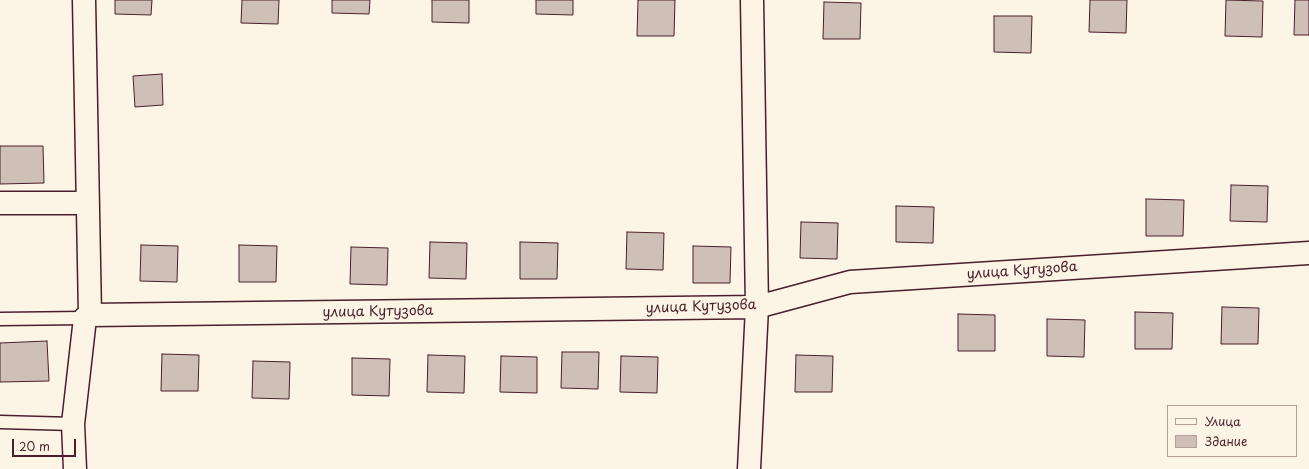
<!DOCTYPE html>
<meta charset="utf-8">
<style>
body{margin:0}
#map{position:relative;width:1309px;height:469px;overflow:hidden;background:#fcf5e5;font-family:"Playpen Sans",sans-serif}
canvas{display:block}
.legend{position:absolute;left:1167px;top:405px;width:130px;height:52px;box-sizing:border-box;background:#fcf5e5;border:1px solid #b59f9b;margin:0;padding:5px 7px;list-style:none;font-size:12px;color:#4a1f2b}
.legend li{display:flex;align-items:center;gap:8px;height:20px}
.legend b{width:20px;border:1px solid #b59f9b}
.scale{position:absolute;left:12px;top:439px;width:64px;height:18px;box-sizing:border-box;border:2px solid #4a1f2b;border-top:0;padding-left:5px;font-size:12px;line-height:14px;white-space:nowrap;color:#4a1f2b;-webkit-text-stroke:3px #fcf5e5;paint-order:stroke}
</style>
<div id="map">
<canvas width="1309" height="469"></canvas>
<ul class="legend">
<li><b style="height:5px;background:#fcf5e5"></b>Улица</li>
<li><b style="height:11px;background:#cfc0b7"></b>Здание</li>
</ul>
<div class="scale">20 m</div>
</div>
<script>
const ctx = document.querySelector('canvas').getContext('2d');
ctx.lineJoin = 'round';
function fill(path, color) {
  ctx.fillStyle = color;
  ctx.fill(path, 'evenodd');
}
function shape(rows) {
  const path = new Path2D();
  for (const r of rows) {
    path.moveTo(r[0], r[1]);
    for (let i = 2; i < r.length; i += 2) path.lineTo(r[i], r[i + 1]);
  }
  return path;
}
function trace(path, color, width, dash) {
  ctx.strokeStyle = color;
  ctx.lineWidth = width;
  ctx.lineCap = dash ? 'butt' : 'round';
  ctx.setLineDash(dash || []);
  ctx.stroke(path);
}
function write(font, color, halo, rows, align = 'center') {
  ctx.font = font + ' "Playpen Sans",sans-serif';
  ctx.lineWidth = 4;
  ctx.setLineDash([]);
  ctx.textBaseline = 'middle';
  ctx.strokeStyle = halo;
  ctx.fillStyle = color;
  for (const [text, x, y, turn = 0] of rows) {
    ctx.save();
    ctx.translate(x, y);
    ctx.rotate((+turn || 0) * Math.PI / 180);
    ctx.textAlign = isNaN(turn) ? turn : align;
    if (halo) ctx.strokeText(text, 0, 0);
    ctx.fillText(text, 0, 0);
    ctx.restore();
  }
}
const building = shape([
 [115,0,152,0,151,15,115,14,115,0],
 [242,0,279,0,278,24,241,23,242,0],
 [332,0,370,0,369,14,332,13,332,0],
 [432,0,469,0,469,23,432,22,432,0],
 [536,0,573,0,573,15,536,14,536,0],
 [638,0,675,0,674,36,637,36,638,0],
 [1090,0,1127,0,1126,33,1089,32,1090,0],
 [1226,0,1263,1,1262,37,1225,36,1226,0],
 [1295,0,1309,0,1309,35,1294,35,1295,0],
 [824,2,861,3,860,39,823,39,824,2],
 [994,16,1032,16,1031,53,994,52,994,16],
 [162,74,163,105,135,107,133,76,162,74],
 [0,146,43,146,44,183,0,184,0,146],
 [1231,185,1268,186,1267,222,1230,221,1231,185],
 [1146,199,1184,200,1183,236,1146,236,1146,199],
 [896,206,934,207,933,243,896,242,896,206],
 [801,222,838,223,837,259,800,258,801,222],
 [627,232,664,233,663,270,626,269,627,232],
 [430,242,467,243,466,279,429,278,430,242],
 [520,242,558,243,557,279,520,279,520,242],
 [141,245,178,246,177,282,140,281,141,245],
 [239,245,277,246,276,282,239,282,239,245],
 [693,246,731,247,730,283,693,283,693,246],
 [351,247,388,248,387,285,350,284,351,247],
 [1222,307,1259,308,1258,344,1221,344,1222,307],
 [1135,312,1173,313,1172,349,1135,349,1135,312],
 [958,314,995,315,995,351,958,351,958,314],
 [1047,319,1085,320,1084,357,1047,356,1047,319],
 [47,341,49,381,0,382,0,343,47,341],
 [562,352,599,352,598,389,561,388,562,352],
 [162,354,199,355,198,391,161,391,162,354],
 [428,355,465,356,464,393,427,392,428,355],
 [796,355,833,356,832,392,795,392,796,355],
 [501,356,537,357,537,393,500,392,501,356],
 [621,356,658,357,657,393,620,392,621,356],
 [352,358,390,359,389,396,352,395,352,358],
 [253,361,290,362,289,399,252,398,253,361]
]);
fill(building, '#cfc0b7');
trace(building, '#4a1f2b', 1);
const service = shape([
 [0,319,85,318],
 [0,422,73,424]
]);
const minor = shape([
 [0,203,87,203],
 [90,315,757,307,850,282,1309,253],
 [75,469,73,424,85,318,90,315,84,0],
 [749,469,757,307,752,0]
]);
trace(service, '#4a1f2b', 15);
trace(minor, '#4a1f2b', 25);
trace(service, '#fcf5e5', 12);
trace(minor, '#fcf5e5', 22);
write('14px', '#4a1f2b', '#fcf5e5', [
 ["улица Кутузова",1022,271,-4],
 ["улица Кутузова",701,307,-2],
 ["улица Кутузова",378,312,-1]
]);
</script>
